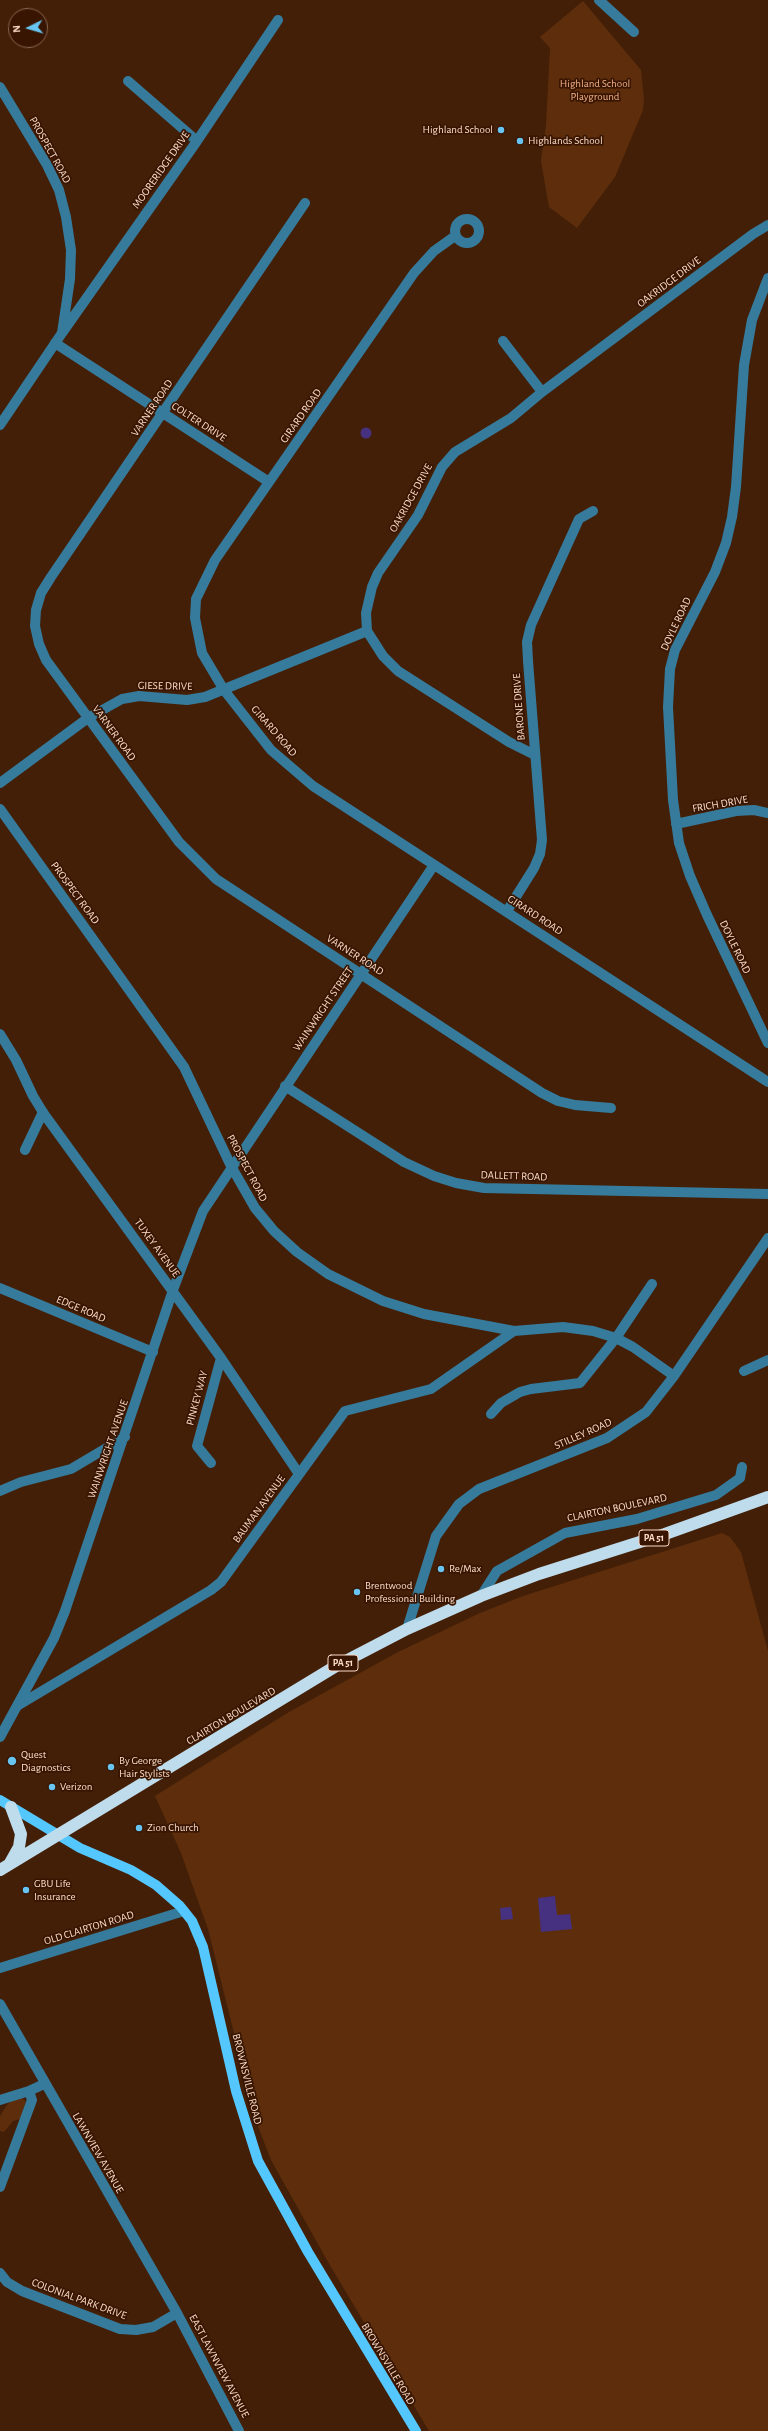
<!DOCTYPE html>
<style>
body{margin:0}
#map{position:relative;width:768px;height:2431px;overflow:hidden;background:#431f07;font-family:"Alegreya Sans",sans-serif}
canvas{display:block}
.north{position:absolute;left:8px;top:8px;width:40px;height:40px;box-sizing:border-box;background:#381500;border:1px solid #866450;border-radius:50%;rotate:265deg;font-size:11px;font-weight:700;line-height:16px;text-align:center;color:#fadac8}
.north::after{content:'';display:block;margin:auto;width:14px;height:18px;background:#68c4f0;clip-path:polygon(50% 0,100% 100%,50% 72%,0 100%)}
</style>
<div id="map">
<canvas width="768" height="2431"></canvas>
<div class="north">N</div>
</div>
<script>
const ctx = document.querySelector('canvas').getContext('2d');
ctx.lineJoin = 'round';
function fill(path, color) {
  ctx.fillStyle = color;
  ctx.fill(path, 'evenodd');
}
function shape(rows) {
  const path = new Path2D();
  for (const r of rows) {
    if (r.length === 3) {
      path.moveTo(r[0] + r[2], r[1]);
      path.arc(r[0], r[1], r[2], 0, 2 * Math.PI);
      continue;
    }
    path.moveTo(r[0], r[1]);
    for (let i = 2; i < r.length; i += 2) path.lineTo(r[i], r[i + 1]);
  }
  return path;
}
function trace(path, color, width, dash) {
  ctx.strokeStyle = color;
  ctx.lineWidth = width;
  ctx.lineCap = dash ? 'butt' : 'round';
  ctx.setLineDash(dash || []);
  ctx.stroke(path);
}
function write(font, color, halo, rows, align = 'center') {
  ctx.font = font + ' "Alegreya Sans",sans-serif';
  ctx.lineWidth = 3.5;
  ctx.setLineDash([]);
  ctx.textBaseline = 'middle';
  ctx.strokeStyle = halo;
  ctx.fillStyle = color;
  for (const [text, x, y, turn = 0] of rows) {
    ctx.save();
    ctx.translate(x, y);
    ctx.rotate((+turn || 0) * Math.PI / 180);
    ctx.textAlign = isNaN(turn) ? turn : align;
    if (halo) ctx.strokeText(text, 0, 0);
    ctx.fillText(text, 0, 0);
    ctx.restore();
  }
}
fill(shape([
 [583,1,641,70,644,100,643,110,615,177,577,228,549,207,541,161,546,125,550,48,540,37],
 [722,1533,730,1537,741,1552,768,1651,768,2431,429,2431,328,2262,271,2160,256,2121,208,1929,181,1853,155,1796,289,1712,398,1652,480,1613,523,1596],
 [22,2098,26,2102,20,2119,13,2121,4,2132,0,2131,0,2116,7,2105,11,2101]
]), '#5e2e0c');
fill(shape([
 [366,433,5.5],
 [555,1896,557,1915,570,1914,572,1929,541,1932,538,1898],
 [511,1907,513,1919,501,1920,500,1908]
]), '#463080');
trace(shape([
 [599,0,634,32],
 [128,81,197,141],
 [0,87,47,165,59,190,66,217,71,250,70,279,62,333,0,425],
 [305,203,51,577,41,593,36,610,35,626,39,644,46,660,179,842,216,879,542,1093,558,1101,575,1105,611,1108],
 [467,231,12],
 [455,236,434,251,414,273,215,560,196,599,195,618,202,653,224,690,271,750,313,786,768,1082],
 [768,278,752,320,744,365,736,487,732,517,726,543,715,572,675,650,670,669,668,707,673,800,679,843,690,876,707,915,768,1043],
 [62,333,197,141,278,20],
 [503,341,542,392],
 [55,343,269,482],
 [535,755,509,742,398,671,383,656,367,631,366,613,372,587,378,573,418,515,442,467,455,452,511,418,542,392,753,234,768,225],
 [0,783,88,718,122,699,139,696,187,700,205,697,367,631],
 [0,809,184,1067,231,1166,255,1208,274,1231,297,1252,328,1274,383,1301,424,1314,514,1331,563,1327,593,1331,616,1338,633,1347,674,1376],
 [676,824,736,811,754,810,768,813],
 [507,911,534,868,540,854,542,840,528,661,527,642,531,625,579,519,593,511],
 [0,1034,16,1060,33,1096,44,1114,221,1358,299,1474],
 [285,1086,404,1162,434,1176,456,1183,484,1188,768,1194],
 [25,1150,43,1112],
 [0,1288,153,1352],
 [744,1371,768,1360],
 [491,1414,501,1403,520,1392,531,1389,580,1383,616,1338,652,1284],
 [211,1463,197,1446,221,1358],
 [0,1491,21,1482,71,1469,125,1437],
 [481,1596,497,1571,565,1533,637,1519,716,1495,740,1478,742,1467],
 [407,1629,436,1536,459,1504,479,1489,607,1438,646,1412,674,1376,768,1238],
 [17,1706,211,1590,221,1582,345,1411,431,1389,514,1331],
 [0,1737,54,1638,65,1611,173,1290,203,1211,434,865],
 [0,1968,184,1911],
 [0,2004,177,2313,239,2431],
 [0,2100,29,2091,44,2084],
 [0,2187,32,2100,29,2091],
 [0,2273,7,2282,22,2291,120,2329,136,2330,153,2327,177,2313]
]), '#367b9b', 10);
trace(shape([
 [0,1800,80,1848,131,1870,156,1885,180,1906,192,1921,203,1947,236,2091,258,2161,308,2252,416,2431]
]), '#54c8fe', 10);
trace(shape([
 [10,1863,19,1847,21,1834,11,1807],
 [0,1870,336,1666,407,1629,481,1596,539,1574,665,1534,768,1497]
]), '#bfdcec', 12);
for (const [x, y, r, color] of [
 [501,130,4,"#68c4f0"],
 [520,141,4,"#68c4f0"],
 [441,1569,4,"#68c4f0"],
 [357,1592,4,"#68c4f0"],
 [12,1761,5,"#68c4f0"],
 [111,1767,4,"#68c4f0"],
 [52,1787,4,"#68c4f0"],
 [139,1828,4,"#68c4f0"],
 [26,1890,4,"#68c4f0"]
]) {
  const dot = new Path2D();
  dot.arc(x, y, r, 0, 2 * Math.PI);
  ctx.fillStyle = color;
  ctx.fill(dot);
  trace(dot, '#381500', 1.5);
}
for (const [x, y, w] of [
 [654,1538,30],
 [343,1663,30]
]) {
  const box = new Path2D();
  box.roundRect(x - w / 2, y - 8, w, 16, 3);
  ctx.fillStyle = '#381500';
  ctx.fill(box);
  trace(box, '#fadac8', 1);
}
write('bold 10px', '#fadac8', null, [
 ["PA 51",654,1538],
 ["PA 51",343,1663]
]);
write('11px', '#f3b088', '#381500', [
 ["Highland School",595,84],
 ["Playground",595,97]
]);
write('11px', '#fadac8', '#381500', [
 ["Highland School",493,130,"right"],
 ["Highlands School",528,141],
 ["Re/Max",449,1569],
 ["Brentwood",365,1586],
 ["Professional Building",365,1599],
 ["Quest",21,1755],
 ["Diagnostics",21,1768],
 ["By George",119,1761],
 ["Hair Stylists",119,1774],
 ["Verizon",60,1787],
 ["Zion Church",147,1828],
 ["GBU Life",34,1884],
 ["Insurance",34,1897]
], 'left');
write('11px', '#fadac8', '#381500', [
 ["PROSPECT ROAD",50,150,61],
 ["MOORERIDGE DRIVE",161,170,-55],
 ["OAKRIDGE DRIVE",669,282,-37],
 ["VARNER ROAD",152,408,-56],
 ["GIRARD ROAD",301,416,-55],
 ["COLTER DRIVE",199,422,33],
 ["OAKRIDGE DRIVE",411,498,-61],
 ["DOYLE ROAD",676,624,-65],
 ["GIESE DRIVE",165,686,1],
 ["BARONE DRIVE",519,707,-94],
 ["GIRARD ROAD",274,731,49],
 ["VARNER ROAD",114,733,54],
 ["FRICH DRIVE",720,804,-10],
 ["PROSPECT ROAD",75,893,54],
 ["GIRARD ROAD",535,915,33],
 ["DOYLE ROAD",735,947,64],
 ["VARNER ROAD",355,955,33],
 ["WAINWRIGHT STREET",323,1009,-56],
 ["PROSPECT ROAD",247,1168,62],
 ["DALLETT ROAD",514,1176,2],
 ["TUXEY AVENUE",157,1248,54],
 ["EDGE ROAD",81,1309,23],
 ["PINKEY WAY",197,1398,-75],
 ["STILLEY ROAD",583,1434,-24],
 ["WAINWRIGHT AVENUE",108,1449,-71],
 ["CLAIRTON BOULEVARD",617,1508,-12],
 ["BAUMAN AVENUE",259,1509,-54],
 ["CLAIRTON BOULEVARD",231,1716,-31],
 ["OLD CLAIRTON ROAD",89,1928,-17],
 ["BROWNSVILLE ROAD",247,2079,76],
 ["LAWNVIEW AVENUE",98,2153,60],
 ["COLONIAL PARK DRIVE",79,2299,20],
 ["BROWNSVILLE ROAD",388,2364,59],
 ["EAST LAWNVIEW AVENUE",219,2366,62]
]);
</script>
